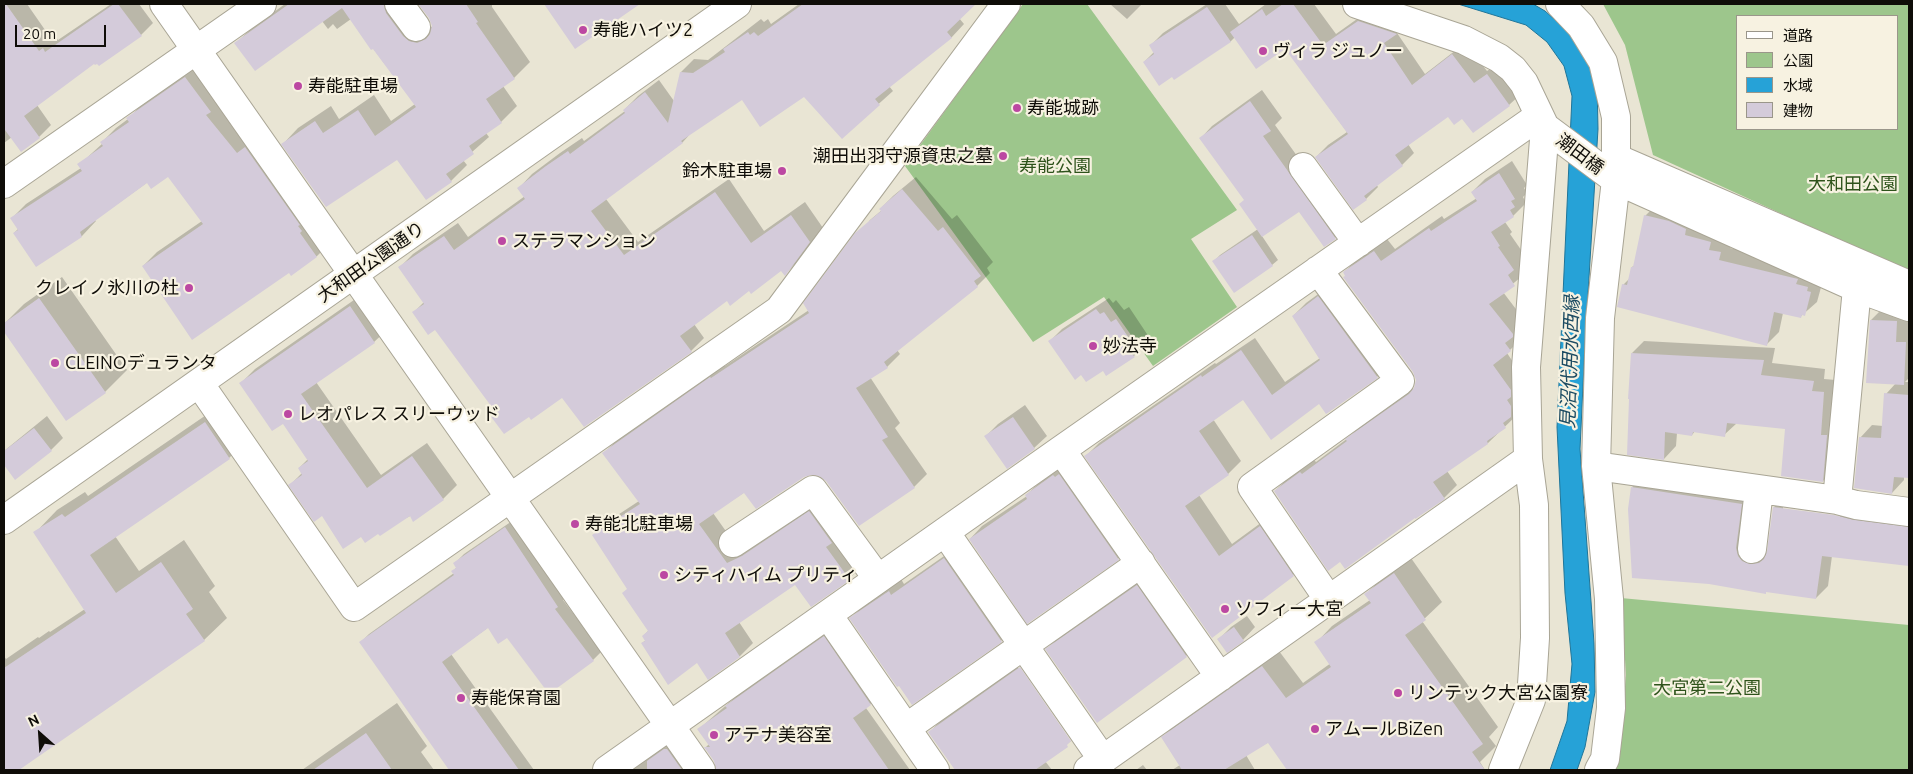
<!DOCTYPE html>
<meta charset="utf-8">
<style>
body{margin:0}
#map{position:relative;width:1913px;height:774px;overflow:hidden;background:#e9e5d4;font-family:Ubuntu,"Noto Sans JP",sans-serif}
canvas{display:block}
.frame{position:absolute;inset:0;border:5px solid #0f0d08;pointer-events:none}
.legend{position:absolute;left:1736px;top:15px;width:162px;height:115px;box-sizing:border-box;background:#f7f2e1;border:1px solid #9a968a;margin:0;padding:6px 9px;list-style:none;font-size:15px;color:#0f0d08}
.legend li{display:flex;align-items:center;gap:10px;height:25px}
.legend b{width:25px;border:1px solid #9a968a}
.north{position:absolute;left:15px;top:709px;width:50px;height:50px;-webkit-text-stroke:4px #f7f2e1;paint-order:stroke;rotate:334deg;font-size:14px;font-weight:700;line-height:20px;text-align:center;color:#0f0d08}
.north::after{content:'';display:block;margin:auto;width:18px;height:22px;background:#0f0d08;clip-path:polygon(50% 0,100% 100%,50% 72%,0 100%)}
.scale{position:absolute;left:15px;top:25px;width:91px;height:22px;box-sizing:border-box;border:2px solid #0f0d08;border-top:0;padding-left:6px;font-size:15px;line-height:18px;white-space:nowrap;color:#0f0d08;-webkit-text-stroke:4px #f7f2e1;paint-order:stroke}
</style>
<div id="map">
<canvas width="1913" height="774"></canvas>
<div class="frame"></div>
<ul class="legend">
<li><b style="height:6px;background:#fff"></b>道路</li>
<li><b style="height:14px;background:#9dc68c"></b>公園</li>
<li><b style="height:14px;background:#26a2d7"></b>水域</li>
<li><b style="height:14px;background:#d4cbda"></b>建物</li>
</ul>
<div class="north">N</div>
<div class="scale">20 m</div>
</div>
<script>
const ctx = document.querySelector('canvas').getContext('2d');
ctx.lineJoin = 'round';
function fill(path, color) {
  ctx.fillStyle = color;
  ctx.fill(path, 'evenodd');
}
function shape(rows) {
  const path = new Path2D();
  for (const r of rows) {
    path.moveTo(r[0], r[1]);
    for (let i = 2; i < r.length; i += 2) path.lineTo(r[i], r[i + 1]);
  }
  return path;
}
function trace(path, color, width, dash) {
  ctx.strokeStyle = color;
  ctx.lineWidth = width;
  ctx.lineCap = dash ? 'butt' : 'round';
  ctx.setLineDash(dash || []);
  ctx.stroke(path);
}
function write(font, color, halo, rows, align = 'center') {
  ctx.font = font + ' Ubuntu,"Noto Sans JP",sans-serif';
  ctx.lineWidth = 4.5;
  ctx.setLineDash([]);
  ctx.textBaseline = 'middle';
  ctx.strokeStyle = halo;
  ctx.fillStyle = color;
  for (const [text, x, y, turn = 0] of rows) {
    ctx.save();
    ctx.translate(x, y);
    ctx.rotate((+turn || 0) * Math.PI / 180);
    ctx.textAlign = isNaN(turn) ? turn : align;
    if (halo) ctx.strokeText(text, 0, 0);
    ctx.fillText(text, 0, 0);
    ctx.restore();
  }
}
fill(shape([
 [1023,4,1087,4,1237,210,1191,239,1237,307,1153,366,1104,297,1033,342,905,166],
 [1603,4,1909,4,1909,272,1653,155,1625,45],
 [1737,16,1897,16,1897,129,1737,129],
 [1621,598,1909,625,1909,770,1609,770,1621,731,1626,675]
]), '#9dc68c');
const water = shape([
 [1458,4,1533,4,1545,11,1577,39,1588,58,1597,84,1598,129,1585,343,1580,449,1594,643,1595,692,1585,747,1577,770,1550,770,1567,721,1572,664,1565,593,1557,427,1572,96,1564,66,1547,42,1526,25,1458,4]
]);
fill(water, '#26a2d7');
trace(water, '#1f7599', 1);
fill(shape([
 [4,4,27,4,52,40,56,37,58,40,111,4,139,4,153,23,141,35,94,62,37,105,51,125,39,137,12,137,4,143,4,88,10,83,4,73],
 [285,4,407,4,426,26,433,27,430,18,420,4,492,4,492,7,530,62,514,78,503,86,517,106,501,122,486,133,489,137,463,160,467,165,451,181,426,199,397,158,283,144,298,128,331,106,339,119,374,95,391,121,415,104,351,19,337,29,333,24,328,29,322,21,236,43,252,28],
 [558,4,638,4,576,47,551,11],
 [799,4,974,4,959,18,964,24,951,38,889,86,893,91,842,137,805,95,742,98,692,132,682,143,606,199,638,242,729,179,764,231,805,202,823,228,798,261,785,274,782,269,749,289,727,300,694,324,704,338,691,351,562,396,492,406,435,328,414,312,424,302,400,267,413,254,458,223,468,237,525,196,519,188,532,174,560,153,582,138,584,141,625,111,624,110,638,96,659,80,674,101,681,72,694,59,708,60,761,19,764,22,768,19,771,24],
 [1110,4,1142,4,1127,19],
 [1207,4,1225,4,1239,24,1266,4,1314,4,1336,34,1371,9,1408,22,1397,33,1425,74,1465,43,1487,71,1499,63,1522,93,1509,105,1463,117,1449,115,1408,144,1414,153,1402,165,1376,184,1378,187,1366,199,1316,157,1328,145,1347,132,1285,47,1235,37,1230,42,1144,62,1154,52,1150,46,1163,33],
 [200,63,331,242,317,256,291,275,289,271,143,266,157,252,202,221,168,175,148,182,95,220,96,221,82,236,36,266,14,233,18,229,12,218,26,204,81,168,79,165,103,143,102,142,116,128,128,119,142,104],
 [1262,90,1282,118,1275,125,1347,226,1335,238,1299,210,1262,236,1278,260,1272,265,1214,261,1220,255,1258,229,1245,200,1201,138,1212,126],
 [1512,161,1527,185,1524,188,1527,193,1523,197,1526,203,1513,216,1505,222,1512,232,1510,234,1526,257,1520,263,1527,272,1503,292,1525,321,1523,337,1507,353,1523,377,1518,414,1488,443,1447,471,1457,485,1444,498,1416,518,1275,491,1288,478,1314,460,1316,462,1348,438,1360,427,1416,387,1417,379,1414,371,1344,272,1357,260,1387,239,1395,249,1442,216,1444,219,1477,198,1472,192,1485,179],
 [916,177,952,219,957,215,993,262,987,268,990,273,977,286,897,350,900,354,887,367,870,377,900,423,895,428,927,474,914,487,827,480,820,474,811,473,745,492,713,513,740,551,823,499,862,566,849,579,796,583,739,622,753,643,740,656,708,678,697,662,642,643,646,640,643,636,649,630,628,588,594,535,607,522,639,501,604,453,617,440,724,365,725,366,809,310,870,220,882,210,880,209,893,196],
 [1657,204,1732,240,1730,248,1809,266,1823,280,1817,302,1800,317,1783,313,1779,332,1766,345,1623,285,1630,278,1632,267,1635,265,1645,216],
 [62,277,127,370,105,392,66,419,4,330,4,324,24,304],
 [1332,284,1390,363,1377,377,1327,413,1319,403,1244,398,1213,419,1241,461,1228,474,1199,495,1232,544,1273,514,1306,562,1293,575,1212,637,1086,456,1099,443,1215,363,1216,364,1255,338,1285,382,1320,358,1293,316,1306,303],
 [364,293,389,328,374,342,316,382,381,475,427,443,457,485,443,499,379,532,362,536,323,515,290,485,302,473,299,468,308,459,283,422,241,383,255,369],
 [1109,298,1113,303,1116,300,1124,310,1129,307,1149,337,1144,341,1146,343,1134,356,1107,374,1103,369,1050,341,1062,329],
 [1883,308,1908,309,1909,378,1905,382,1909,382,1909,476,1904,476,1904,480,1892,493,1860,438,1872,425,1883,426,1886,394,1896,383,1871,320],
 [1644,341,1775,348,1772,363,1825,369,1824,379,1836,380,1835,469,1823,481,1786,428,1737,423,1724,435,1695,431,1692,435,1677,433,1676,446,1664,459,1632,353],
 [228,400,252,436,229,458,115,536,139,571,184,540,215,586,209,592,227,618,204,640,17,770,4,770,4,656,6,659,38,637,39,638,49,631,50,632,85,609,35,533,57,510,85,492,88,496],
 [1025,405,1047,436,1034,448,986,436,998,424],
 [47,416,63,438,51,450,15,478,4,463,4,451],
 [1066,463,1130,546,1118,559,970,539,982,526,1027,496,1026,495,1039,483],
 [1644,475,1753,492,1763,553,1769,552,1774,507,1786,495,1909,514,1909,565,1832,556,1828,586,1816,598,1767,591,1632,487],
 [1783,507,1840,515,1840,517,1783,509],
 [515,519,566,597,563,600,602,651,593,660,507,636,489,627,451,654,534,770,451,770,361,642,369,634,454,573,453,571,457,567,455,563,464,554],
 [957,547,1013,628,1001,641,912,703,851,618,863,606,901,579,904,584],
 [1411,558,1442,602,1422,621,1498,727,1489,737,1496,746,1480,762,1485,770,1288,770,1269,742,1246,755,1255,770,1172,770,1180,765,1163,737,1179,721,1279,651,1303,683,1331,663,1316,643,1332,626,1370,600,1366,594,1382,578],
 [1149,574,1198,644,1186,656,1047,649,1059,637],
 [1247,616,1255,627,1243,640,1227,651,1219,639,1231,627],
 [836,625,883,692,866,708,910,770,760,770,745,749,715,761,706,747,709,744,699,729,739,694],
 [1036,652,1083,730,1072,741,1019,664],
 [1017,666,1070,741,1071,741,1045,761,1052,770,957,770,930,732,946,715],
 [397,703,427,746,421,752,434,770,302,770],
 [677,737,706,770,630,770],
 [1143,765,1147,770,1136,770]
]), '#0003');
fill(shape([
 [4,4,6,4,39,51,43,48,45,52,114,4,118,4,142,36,99,66,97,64,95,65,94,64,24,116,40,138,21,152,5,130,4,131],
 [289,4,384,4,386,13,403,36,409,41,417,43,426,39,430,34,432,26,429,18,418,4,466,4,478,22,476,23,515,79,486,99,502,123,469,146,474,154,446,174,452,182,426,200,397,160,326,207,281,144,315,121,323,133,358,110,375,136,416,107,373,49,371,50,342,8,255,71,234,43],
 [544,4,640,4,575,49],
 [803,4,976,4,947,32,952,38,875,99,880,105,842,139,804,97,760,127,742,100,681,141,683,143,591,211,624,255,715,192,751,243,791,215,810,242,785,276,781,271,751,294,749,291,730,306,727,301,680,336,692,352,584,427,562,398,531,420,529,417,504,434,486,410,491,406,435,330,428,335,412,312,424,304,398,267,444,236,454,250,525,199,517,188,546,166,568,151,570,154,625,113,623,110,645,92,668,123,680,72,693,73,725,52,723,49,748,32,750,35,754,32,758,36],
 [1283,4,1293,4,1323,45,1358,21,1397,34,1384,43,1412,85,1452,54,1474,83,1487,74,1510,106,1473,133,1462,119,1454,125,1448,117,1395,155,1403,166,1364,196,1367,200,1353,210,1315,157,1348,134,1285,49,1256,69,1230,32,1262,9,1266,16],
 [1207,7,1231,42,1174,80,1172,77,1159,86,1143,62,1154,54,1149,45],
 [185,77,211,112,206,115,237,153,245,147,300,225,298,226,302,231,300,233,317,257,291,276,289,273,192,340,142,266,203,224,168,177,151,189,147,183,80,232,82,237,36,267,13,233,18,230,10,218,82,171,77,164,103,146,100,142,129,122,126,118],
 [1250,101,1271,131,1263,136,1336,239,1324,247,1299,212,1262,237,1239,204,1244,200,1199,138],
 [1499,173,1515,199,1511,201,1515,207,1510,210,1514,217,1491,232,1500,246,1498,247,1514,270,1508,275,1515,286,1489,304,1513,334,1513,337,1505,343,1511,351,1493,365,1511,390,1511,397,1507,400,1511,406,1511,417,1503,423,1506,428,1487,441,1488,444,1433,482,1445,499,1415,519,1415,518,1345,569,1340,562,1328,571,1274,491,1300,472,1302,474,1347,441,1345,439,1409,394,1414,388,1416,380,1413,372,1343,277,1345,276,1343,272,1374,251,1381,261,1429,228,1431,231,1477,201,1471,192],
 [902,189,938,231,943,227,981,276,974,281,978,287,884,362,888,368,856,388,888,437,882,440,915,488,859,526,826,481,819,476,811,475,804,477,756,509,744,493,699,524,727,563,742,556,809,511,832,543,826,547,850,580,811,607,795,585,725,633,740,657,708,680,697,663,668,685,641,643,645,641,642,636,648,631,622,593,627,589,592,535,640,504,602,453,710,377,711,378,809,313,803,303,855,233,881,211,879,209],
 [1644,215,1669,221,1686,229,1685,235,1711,242,1709,250,1721,252,1719,260,1798,279,1796,284,1808,287,1807,291,1811,292,1805,316,1802,315,1801,318,1774,312,1767,346,1617,307,1622,284,1627,285,1631,267,1633,267],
 [1252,235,1273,266,1234,293,1212,261],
 [1318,296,1378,378,1326,414,1319,404,1271,440,1243,400,1199,431,1229,475,1185,506,1219,556,1260,526,1294,576,1212,638,1084,456,1201,375,1202,377,1241,350,1272,395,1320,360,1292,316],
 [39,298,106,393,66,421,4,332,4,323],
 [350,306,375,343,301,394,367,488,412,456,444,500,413,522,410,516,380,536,378,534,365,543,361,537,343,549,322,516,314,522,288,485,302,475,298,468,308,461,283,424,272,431,239,383],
 [1096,309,1100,314,1104,312,1111,322,1116,319,1137,350,1132,354,1135,357,1106,376,1103,371,1086,382,1081,375,1075,380,1048,341],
 [1870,320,1897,321,1896,342,1906,342,1904,385,1866,383],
 [1631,353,1764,360,1761,375,1814,381,1812,391,1824,392,1821,435,1827,435,1823,482,1781,476,1785,429,1727,423,1725,437,1693,432,1692,436,1665,432,1664,460,1627,455,1629,399,1628,399],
 [1884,393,1909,395,1909,478,1894,477,1892,494,1854,488,1859,437,1881,438],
 [1013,417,1035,449,1007,469,984,436],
 [205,422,230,459,90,555,116,593,161,562,193,609,186,614,205,641,19,770,4,770,4,668,86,613,33,532,62,514,65,517],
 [34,428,52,451,15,480,4,465,4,451],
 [1059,474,1119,560,1027,624,969,539,1027,499,1025,495,1053,475,1055,477],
 [1631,487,1742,504,1736,548,1738,556,1742,561,1750,564,1759,563,1764,559,1767,551,1773,507,1834,515,1854,520,1909,527,1909,566,1822,556,1816,599,1766,592,1766,594,1709,584,1632,578,1628,509],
 [505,527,558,607,555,609,594,661,549,694,507,638,498,644,488,628,442,662,519,770,449,770,359,642,454,575,451,571,456,568,453,563],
 [944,558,1002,642,912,705,899,686,897,687,849,618,889,591,891,595],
 [1394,573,1426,620,1405,635,1483,744,1472,752,1485,770,1287,770,1268,743,1224,770,1182,770,1161,737,1262,666,1286,698,1331,667,1314,642,1371,603,1364,594],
 [1137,585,1187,657,1097,723,1045,649],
 [1234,627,1244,641,1227,653,1217,639],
 [824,636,871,705,853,718,889,770,716,770,714,761,704,747,710,747,697,729,727,708,725,706],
 [1020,667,1071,741,1067,745,1068,747,1035,770,955,770,928,732],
 [366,733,392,770,313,770],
 [664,749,667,749,682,770,647,770,647,761]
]), '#d4cbda');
const minor = shape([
 [164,4,701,770],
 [399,4,416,27],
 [1357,4,1464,40,1499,58,1513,69,1524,83,1545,127,1526,367,1528,459,1534,505,1535,638,1531,700,1503,770],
 [1560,4,1581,26,1603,62,1616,117,1616,180,1600,318,1596,466,1609,599,1611,708,1605,759,1599,770],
 [1545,127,1616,180,1857,288,1909,307],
 [1616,158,1909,285],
 [1303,167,1358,243],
 [4,184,262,4],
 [1318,270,1400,381,1252,487,1329,600],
 [199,383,354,607,779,310,1006,4],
 [1061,450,1220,677],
 [1596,466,1837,500,1857,288],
 [1837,500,1856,505,1909,512],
 [4,520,737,4],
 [945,532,1103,760],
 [733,543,813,490,878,579],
 [1752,549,1759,490],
 [828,615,935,770],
 [906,728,1141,563],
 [607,770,1061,450,1539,116],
 [1088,770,1528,459]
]);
trace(minor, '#a9a595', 30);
trace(minor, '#fff', 28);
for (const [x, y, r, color] of [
 [583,30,5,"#bc48a2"],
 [1263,51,5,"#bc48a2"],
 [298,86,5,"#bc48a2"],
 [1017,108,5,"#bc48a2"],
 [1003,156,5,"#bc48a2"],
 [782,171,5,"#bc48a2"],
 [502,241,5,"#bc48a2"],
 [189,288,5,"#bc48a2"],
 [1093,346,5,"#bc48a2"],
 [55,363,5,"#bc48a2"],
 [288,414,5,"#bc48a2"],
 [575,524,5,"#bc48a2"],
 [664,575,5,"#bc48a2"],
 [1225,609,5,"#bc48a2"],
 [1398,693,5,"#bc48a2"],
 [461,698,5,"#bc48a2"],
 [1315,729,5,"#bc48a2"],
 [714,735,5,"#bc48a2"]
]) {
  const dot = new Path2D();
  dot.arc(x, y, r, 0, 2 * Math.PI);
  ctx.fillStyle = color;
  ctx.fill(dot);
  trace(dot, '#f7f2e1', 2);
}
write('18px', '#0f0d08', '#f7f2e1', [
 ["寿能ハイツ2",593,30],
 ["ヴィラ ジュノー",1273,51],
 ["寿能駐車場",308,86],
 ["寿能城跡",1027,108],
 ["潮田出羽守源資忠之墓",993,156,"right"],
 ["鈴木駐車場",772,171,"right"],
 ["ステラマンション",512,241],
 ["クレイノ氷川の杜",179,288,"right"],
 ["妙法寺",1103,346],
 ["CLEINOデュランタ",65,363],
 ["レオパレス スリーウッド",298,414],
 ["寿能北駐車場",585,524],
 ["シティハイム プリティ",674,575],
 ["ソフィー大宮",1235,609],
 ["リンテック大宮公園寮",1408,693],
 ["寿能保育園",471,698],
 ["アムールBiZen",1325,729],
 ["アテナ美容室",724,735]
], 'left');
write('18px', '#0f0d08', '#f7f2e1', [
 ["潮田橋",1580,154,37],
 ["大和田公園通り",371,262,-35]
]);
write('18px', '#2e531b', '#f7f2e1', [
 ["寿能公園",1055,166],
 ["大和田公園",1853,184],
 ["大宮第二公園",1707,688]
]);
write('italic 19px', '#1c4b62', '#f7f2e1', [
 ["見沼代用水西縁",1570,362,-88]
]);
</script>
